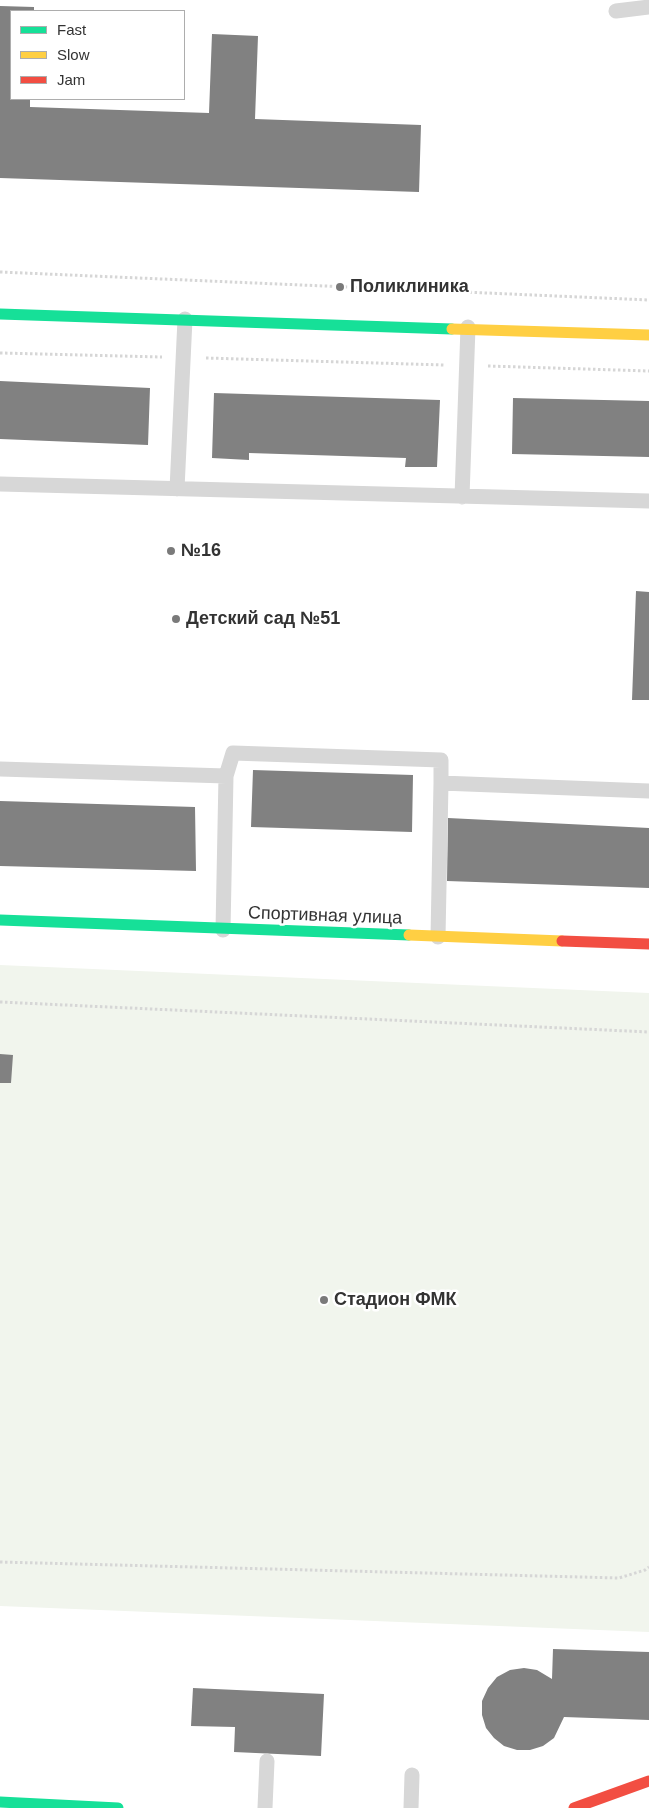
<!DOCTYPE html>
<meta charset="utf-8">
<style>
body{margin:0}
#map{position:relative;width:649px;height:1808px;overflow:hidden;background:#fff;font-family:Helvetica,sans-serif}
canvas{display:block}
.legend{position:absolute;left:10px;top:10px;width:175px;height:90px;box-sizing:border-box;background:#fff;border:1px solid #adadad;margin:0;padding:6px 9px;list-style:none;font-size:15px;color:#333}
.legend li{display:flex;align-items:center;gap:10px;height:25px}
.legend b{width:25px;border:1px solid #adadad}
</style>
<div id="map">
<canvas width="649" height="1808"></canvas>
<ul class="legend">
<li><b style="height:6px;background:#16e098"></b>Fast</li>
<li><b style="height:6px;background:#ffcf43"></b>Slow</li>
<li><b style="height:6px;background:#f24e42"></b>Jam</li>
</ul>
</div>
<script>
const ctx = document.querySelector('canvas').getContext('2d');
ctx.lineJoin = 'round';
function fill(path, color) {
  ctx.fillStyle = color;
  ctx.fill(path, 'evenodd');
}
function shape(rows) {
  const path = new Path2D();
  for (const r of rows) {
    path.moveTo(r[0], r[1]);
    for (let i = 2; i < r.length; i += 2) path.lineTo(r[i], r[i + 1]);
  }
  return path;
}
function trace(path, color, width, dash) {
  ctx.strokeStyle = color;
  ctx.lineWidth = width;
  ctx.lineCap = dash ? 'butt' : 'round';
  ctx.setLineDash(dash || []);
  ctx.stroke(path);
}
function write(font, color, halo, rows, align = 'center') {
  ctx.font = font + ' Helvetica,sans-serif';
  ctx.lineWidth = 5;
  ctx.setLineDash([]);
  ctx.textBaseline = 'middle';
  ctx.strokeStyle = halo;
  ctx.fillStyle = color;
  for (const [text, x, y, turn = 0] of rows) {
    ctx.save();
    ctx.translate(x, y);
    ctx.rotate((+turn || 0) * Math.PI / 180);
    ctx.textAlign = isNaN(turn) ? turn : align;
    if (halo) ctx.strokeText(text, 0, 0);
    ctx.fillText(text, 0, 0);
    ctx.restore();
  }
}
fill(shape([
 [0,965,649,993,649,1632,0,1606]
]), '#f1f5ed');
fill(shape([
 [0,6,34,7,34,11,11,11,11,99,30,99,30,107,209,113,212,34,258,36,255,119,421,125,419,192,0,178],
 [0,381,150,388,148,445,0,439],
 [214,393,440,400,437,467,405,467,406,458,249,453,249,460,212,458],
 [513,398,649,401,649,457,512,454],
 [636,591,649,592,649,700,632,700],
 [253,770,413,775,412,832,251,827],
 [0,801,195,807,196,871,0,866],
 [448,818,649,828,649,888,447,881],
 [0,1054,13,1055,11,1083,0,1083],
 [553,1649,649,1652,649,1720,564,1717,554,1738,543,1746,530,1750,517,1750,504,1746,494,1738,486,1728,482,1715,482,1701,488,1688,497,1677,510,1670,524,1668,537,1670,552,1679],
 [193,1688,324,1694,321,1756,234,1752,235,1727,191,1726]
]), '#818181');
trace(shape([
 [0,272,649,300],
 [0,353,162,357],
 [206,358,444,365],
 [488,366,649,371],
 [0,1002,649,1032],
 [0,1562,619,1578,645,1570,649,1567]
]), '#d6d6d6', 3, [2.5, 2.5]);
trace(shape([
 [616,11,649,7],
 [0,484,649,501],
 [177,489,185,319],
 [462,497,468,327],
 [0,769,226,776,233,753,441,760,441,783,649,791],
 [223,930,226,776],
 [438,937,441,783],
 [265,1808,267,1761],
 [411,1808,412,1775]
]), '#d7d7d7', 15);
trace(shape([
 [0,314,452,329],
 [0,920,409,935],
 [0,1802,118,1808]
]), '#16e098', 11);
trace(shape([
 [452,329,649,335],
 [409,935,562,941]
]), '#ffcf43', 11);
trace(shape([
 [562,941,649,944],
 [574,1808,649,1781]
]), '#f24e42', 11);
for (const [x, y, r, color] of [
 [340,287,5,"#7a7a7a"],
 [171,551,5,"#7a7a7a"],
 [176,619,5,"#7a7a7a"],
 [324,1300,5,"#7a7a7a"]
]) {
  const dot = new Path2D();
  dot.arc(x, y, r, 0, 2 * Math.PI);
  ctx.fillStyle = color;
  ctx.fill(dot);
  trace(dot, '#fff', 2);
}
write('bold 18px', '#333', '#fff', [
 ["Поликлиника",350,287],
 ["№16",181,551],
 ["Детский сад №51",186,619],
 ["Стадион ФМК",334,1300]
], 'left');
write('18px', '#333', '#fff', [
 ["Спортивная улица",325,916,2]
]);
</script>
